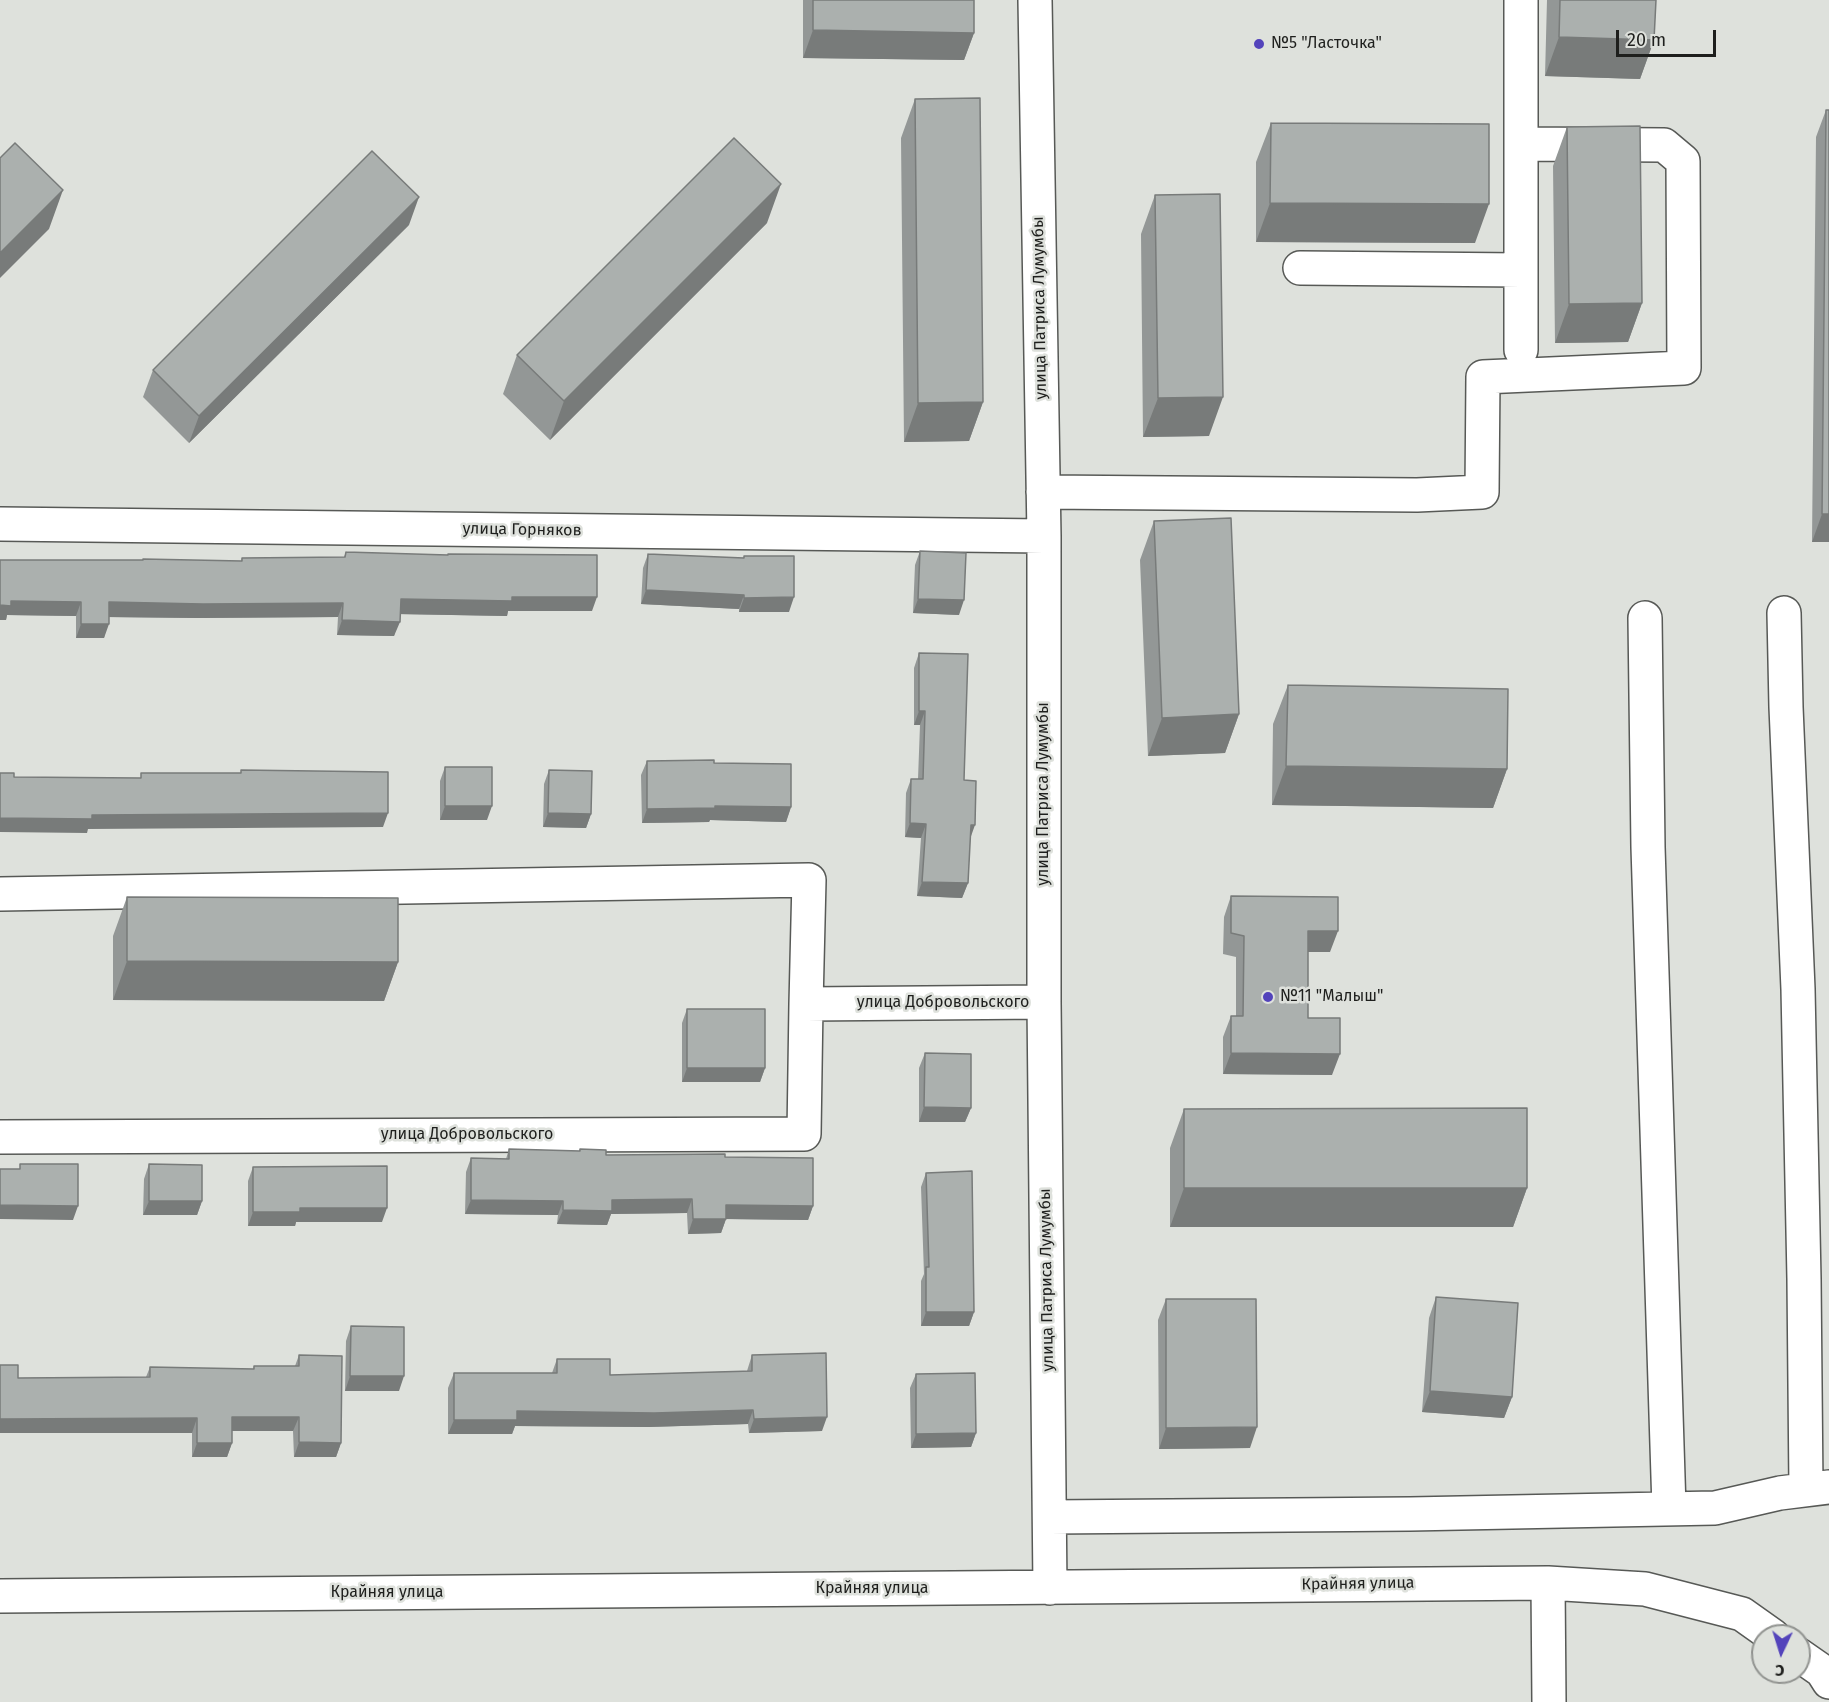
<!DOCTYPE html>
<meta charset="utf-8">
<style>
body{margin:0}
#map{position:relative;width:1829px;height:1702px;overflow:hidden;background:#dee1dc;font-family:"Fira Sans",sans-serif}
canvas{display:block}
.north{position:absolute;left:1751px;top:1624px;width:60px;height:60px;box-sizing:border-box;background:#dee1dc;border:2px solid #919390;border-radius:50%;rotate:184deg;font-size:16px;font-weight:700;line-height:24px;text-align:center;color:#1e1f1d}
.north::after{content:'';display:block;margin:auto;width:21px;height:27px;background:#5343bb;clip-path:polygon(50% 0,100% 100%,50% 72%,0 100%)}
.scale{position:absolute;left:1616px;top:30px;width:100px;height:27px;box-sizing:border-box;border:3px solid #1e1f1d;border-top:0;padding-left:8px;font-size:18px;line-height:21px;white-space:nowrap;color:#1e1f1d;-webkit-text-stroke:4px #dee1dc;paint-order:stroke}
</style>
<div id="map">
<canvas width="1829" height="1702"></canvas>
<div class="north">С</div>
<div class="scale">20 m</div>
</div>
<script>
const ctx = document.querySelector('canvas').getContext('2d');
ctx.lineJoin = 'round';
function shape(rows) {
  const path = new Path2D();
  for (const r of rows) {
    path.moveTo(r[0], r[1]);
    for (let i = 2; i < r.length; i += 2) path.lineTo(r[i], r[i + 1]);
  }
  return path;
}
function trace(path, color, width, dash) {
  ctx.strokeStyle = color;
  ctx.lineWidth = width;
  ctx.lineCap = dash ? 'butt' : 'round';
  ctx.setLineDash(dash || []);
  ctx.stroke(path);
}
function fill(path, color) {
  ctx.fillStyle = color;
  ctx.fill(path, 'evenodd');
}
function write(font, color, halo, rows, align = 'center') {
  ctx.font = font + ' "Fira Sans",sans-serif';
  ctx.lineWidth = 5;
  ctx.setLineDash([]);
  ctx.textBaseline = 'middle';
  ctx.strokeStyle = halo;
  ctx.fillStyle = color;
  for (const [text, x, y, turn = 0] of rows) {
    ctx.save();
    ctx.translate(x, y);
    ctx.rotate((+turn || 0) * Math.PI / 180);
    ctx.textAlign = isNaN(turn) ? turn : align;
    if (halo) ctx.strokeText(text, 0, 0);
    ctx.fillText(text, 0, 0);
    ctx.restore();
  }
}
const minor = shape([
 [1035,0,1044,536,1044,1002,1050,1588],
 [1521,0,1521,350],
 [1300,268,1521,270],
 [1043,492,1417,495,1482,492,1483,377,1684,368,1683,161,1664,145,1521,144],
 [0,524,1044,536],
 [1784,613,1786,707,1798,989,1804,1279,1806,1489],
 [1645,618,1648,847,1669,1508],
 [0,894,809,880,806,1004],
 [0,1137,804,1134,806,1004,1044,1002],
 [1050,1517,1410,1514,1715,1508,1780,1493,1829,1487],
 [1548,1583,1549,1702],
 [0,1596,1548,1583,1645,1589,1742,1614,1773,1636],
 [1799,1655,1822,1671,1829,1682]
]);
trace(minor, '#575956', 36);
trace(minor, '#fff', 33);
fill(shape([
 [803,0,974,0,974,33,964,60,803,58],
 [1547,0,1656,0,1654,40,1640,79,1545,76],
 [915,99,983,402,969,441,904,442,901,138],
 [1826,110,1829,542,1812,542,1816,137],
 [1271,123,1475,243,1256,242,1256,162],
 [1567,127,1642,303,1628,342,1555,343,1553,166],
 [1155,195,1209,436,1143,437,1141,234],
 [767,223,550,440,503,394,517,355],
 [409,225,189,443,143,397,153,370],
 [1154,521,1239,714,1225,753,1148,756,1140,560],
 [920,551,959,615,913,613,915,565],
 [346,552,592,611,508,611,507,616,400,614,394,636,337,635,338,617,198,618,109,617,104,638,76,638,76,616,7,615,6,620,0,620,44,561,241,561,242,558,344,557],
 [648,554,744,558,744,556,789,612,739,612,739,609,641,604,643,568],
 [919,653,964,780,970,839,968,883,962,898,917,896,921,838,905,837,906,793,911,779,918,779,920,725,914,725,914,668],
 [1288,685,1507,769,1493,808,1272,805,1273,724],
 [647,761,714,763,791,807,786,822,710,820,709,822,642,823,641,775],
 [445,767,487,820,440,820,440,781],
 [549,770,591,814,586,828,543,827,544,784],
 [1231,896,1330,952,1308,952,1308,1018,1332,1075,1223,1074,1223,1037,1231,1016,1236,1016,1236,957,1223,954,1224,917],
 [127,897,398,962,384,1001,113,1000,113,936],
 [687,1009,765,1068,760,1082,682,1082,682,1023],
 [925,1053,971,1108,965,1122,919,1122,919,1068],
 [1184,1109,1527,1188,1513,1227,1170,1227,1170,1148],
 [509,1149,579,1151,580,1149,606,1155,725,1157,813,1206,808,1220,726,1219,721,1233,688,1234,687,1213,611,1214,607,1225,557,1224,558,1215,465,1214,466,1172,471,1158,506,1159],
 [149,1164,202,1201,197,1215,143,1215,144,1179],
 [253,1167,382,1222,296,1222,295,1226,248,1226,248,1181],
 [926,1173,974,1312,969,1326,921,1326,921,1281,924,1274,921,1187],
 [1436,1297,1512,1397,1504,1418,1422,1412,1429,1318],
 [1166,1299,1250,1448,1159,1449,1158,1320],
 [351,1326,399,1391,345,1391,346,1341],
 [299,1355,341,1443,336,1457,294,1457,293,1431,232,1431,232,1443,227,1457,192,1457,192,1433,18,1378,146,1377,150,1367,253,1369,254,1366,295,1366],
 [752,1355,822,1431,749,1433,748,1424,648,1427,515,1426,512,1434,448,1434,448,1388,454,1373,552,1373,557,1359,610,1375,747,1371],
 [916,1374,976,1433,971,1447,911,1448,910,1388]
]), '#939796');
fill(shape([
 [813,30,974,33,964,60,803,58],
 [1559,37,1654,40,1640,79,1545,76],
 [781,184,767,223,550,440,564,401],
 [63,190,49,229,0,278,0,253],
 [419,197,409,225,189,443,199,416],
 [1270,203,1489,204,1475,243,1256,242],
 [1642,303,1628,342,1555,343,1569,304],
 [1223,397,1209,436,1143,437,1158,398],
 [983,402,969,441,904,442,918,403],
 [1822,514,1829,514,1829,542,1812,542],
 [646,590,744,595,739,609,641,604],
 [512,597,597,597,592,611,508,611,507,616,395,614,401,599],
 [794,597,789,612,739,612,744,598],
 [918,599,964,600,959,615,913,613],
 [11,601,81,602,76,616,7,615,6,620,0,620,0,605],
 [109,602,343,603,338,617,198,618,104,617],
 [342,620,400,622,394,636,337,635],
 [81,624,109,624,104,638,76,638],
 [919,711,925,711,920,725,914,725],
 [1239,714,1225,753,1148,756,1162,718],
 [1286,766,1507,769,1493,808,1272,805],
 [445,806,492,806,487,820,440,820],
 [715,806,791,807,786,822,710,820,709,822,642,823,647,809],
 [388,813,383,827,88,829,87,833,0,832,0,818,92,815],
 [548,813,591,814,586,828,543,827],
 [910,823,926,824,921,838,905,837],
 [971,825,975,825,970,839],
 [922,882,968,883,962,898,917,896],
 [1308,931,1338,931,1330,952,1300,952],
 [127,961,398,962,384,1001,113,1000],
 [1231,1053,1340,1054,1332,1075,1223,1074],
 [687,1068,765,1068,760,1082,682,1082],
 [924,1107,971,1108,965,1122,919,1122],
 [1184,1188,1527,1188,1513,1227,1170,1227],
 [692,1199,687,1213,611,1214,607,1225,557,1224,563,1210,612,1200],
 [471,1200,563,1201,558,1215,465,1214],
 [149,1201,202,1201,197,1215,143,1215],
 [0,1205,78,1206,73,1220,0,1219],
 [726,1205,813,1206,808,1220,726,1219,721,1233,688,1234,693,1219],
 [300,1208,387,1208,382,1222,296,1222,295,1226,248,1226,253,1212],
 [926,1312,974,1312,969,1326,921,1326],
 [350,1376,404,1376,399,1391,345,1391],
 [1430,1391,1512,1397,1504,1418,1422,1412],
 [753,1410,748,1424,648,1427,515,1426,512,1434,448,1434,454,1420,517,1411],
 [232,1417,299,1417,293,1431,227,1431],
 [827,1417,822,1431,749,1433,754,1419],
 [197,1418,192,1433,0,1433,0,1419],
 [1257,1427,1250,1448,1159,1449,1166,1428],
 [976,1433,971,1447,911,1448,916,1434],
 [299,1442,341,1443,336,1457,294,1457],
 [197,1443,232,1443,227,1457,192,1457]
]), '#787b7a');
const building = shape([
 [813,0,974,0,974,33,813,30,813,0],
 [1560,0,1656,0,1654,40,1559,37,1560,0],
 [980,98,983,402,918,403,915,99,980,98],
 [1826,110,1829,110,1829,514,1822,514,1826,110],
 [1271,123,1489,124,1489,204,1270,203,1271,123],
 [1640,126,1642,303,1569,304,1567,127,1640,126],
 [734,138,781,184,564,401,517,355,734,138],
 [15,143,63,190,0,253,0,158,15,143],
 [372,151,419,197,199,416,153,370,372,151],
 [1220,194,1223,397,1158,398,1155,195,1220,194],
 [1231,518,1239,714,1162,718,1154,521,1231,518],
 [920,551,966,553,964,600,918,599,920,551],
 [346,552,448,555,448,554,597,555,597,597,512,597,512,601,401,599,400,622,342,620,343,603,203,604,109,602,109,624,81,624,81,602,11,601,11,606,0,605,0,560,143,560,143,559,242,561,242,558,345,557,346,552],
 [648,554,744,558,744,556,794,556,794,597,744,598,744,595,646,590,648,554],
 [919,653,968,654,964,780,976,781,975,825,971,825,968,883,922,882,926,824,910,823,911,779,923,779,925,711,919,711,919,653],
 [1288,685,1508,689,1507,769,1286,766,1288,685],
 [714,760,714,763,791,764,791,807,715,806,715,808,647,809,647,761,714,760],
 [445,767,492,767,492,806,445,806,445,767],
 [241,770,388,772,388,813,92,815,92,819,0,818,0,773,14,773,14,777,141,778,141,773,241,773,241,770],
 [549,770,592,771,591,814,548,813,549,770],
 [1231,896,1338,897,1338,931,1308,931,1308,1018,1340,1018,1340,1054,1231,1053,1231,1016,1243,1016,1244,936,1231,933,1231,896],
 [127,897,398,898,398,962,127,961,127,897],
 [687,1009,765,1009,765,1068,687,1068,687,1009],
 [925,1053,971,1054,971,1108,924,1107,925,1053],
 [1527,1108,1527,1188,1184,1188,1184,1109,1527,1108],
 [509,1149,580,1151,580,1149,606,1150,606,1155,725,1154,725,1157,813,1158,813,1206,726,1205,726,1219,693,1219,692,1199,612,1200,612,1211,563,1210,563,1201,471,1200,471,1158,509,1159,509,1149],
 [20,1164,78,1164,78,1206,0,1205,0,1169,20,1169,20,1164],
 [149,1164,202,1165,202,1201,149,1201,149,1164],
 [387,1166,387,1208,300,1208,300,1212,253,1212,253,1167,387,1166],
 [972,1171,974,1312,926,1312,926,1267,929,1267,926,1173,972,1171],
 [1436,1297,1518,1303,1512,1397,1430,1391,1436,1297],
 [1166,1299,1256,1299,1257,1427,1166,1428,1166,1299],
 [351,1326,404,1327,404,1376,350,1376,351,1326],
 [826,1353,827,1417,754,1419,753,1410,654,1413,517,1411,517,1420,454,1420,454,1373,557,1373,557,1359,610,1359,610,1375,752,1371,752,1355,826,1353],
 [299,1355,342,1356,341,1443,299,1442,299,1417,232,1417,232,1443,197,1443,197,1418,0,1419,0,1365,18,1365,18,1378,150,1377,150,1367,254,1369,254,1366,299,1366,299,1355],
 [975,1373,976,1433,916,1434,916,1374,975,1373]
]);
fill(building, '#abb0ae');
trace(building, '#787b7a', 1.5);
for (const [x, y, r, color] of [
 [1259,44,6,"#5343bb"],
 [1268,997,6,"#5343bb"]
]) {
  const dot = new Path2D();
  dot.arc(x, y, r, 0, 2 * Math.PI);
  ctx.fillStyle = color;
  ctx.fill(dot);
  trace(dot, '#dee1dc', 2);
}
write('16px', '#1e1f1d', '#dee1dc', [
 ["№5 \"Ласточка\"",1271,44],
 ["№11 \"Малыш\"",1280,997]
], 'left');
write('16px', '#1e1f1d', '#dee1dc', [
 ["улица Патриса Лумумбы",1040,308,-91],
 ["улица Горняков",522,530,1],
 ["улица Патриса Лумумбы",1044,794,-90],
 ["улица Добровольского",943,1003],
 ["улица Добровольского",467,1135],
 ["улица Патриса Лумумбы",1047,1280,-91],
 ["Крайняя улица",1358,1584,-1],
 ["Крайняя улица",872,1589],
 ["Крайняя улица",387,1593]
]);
</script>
